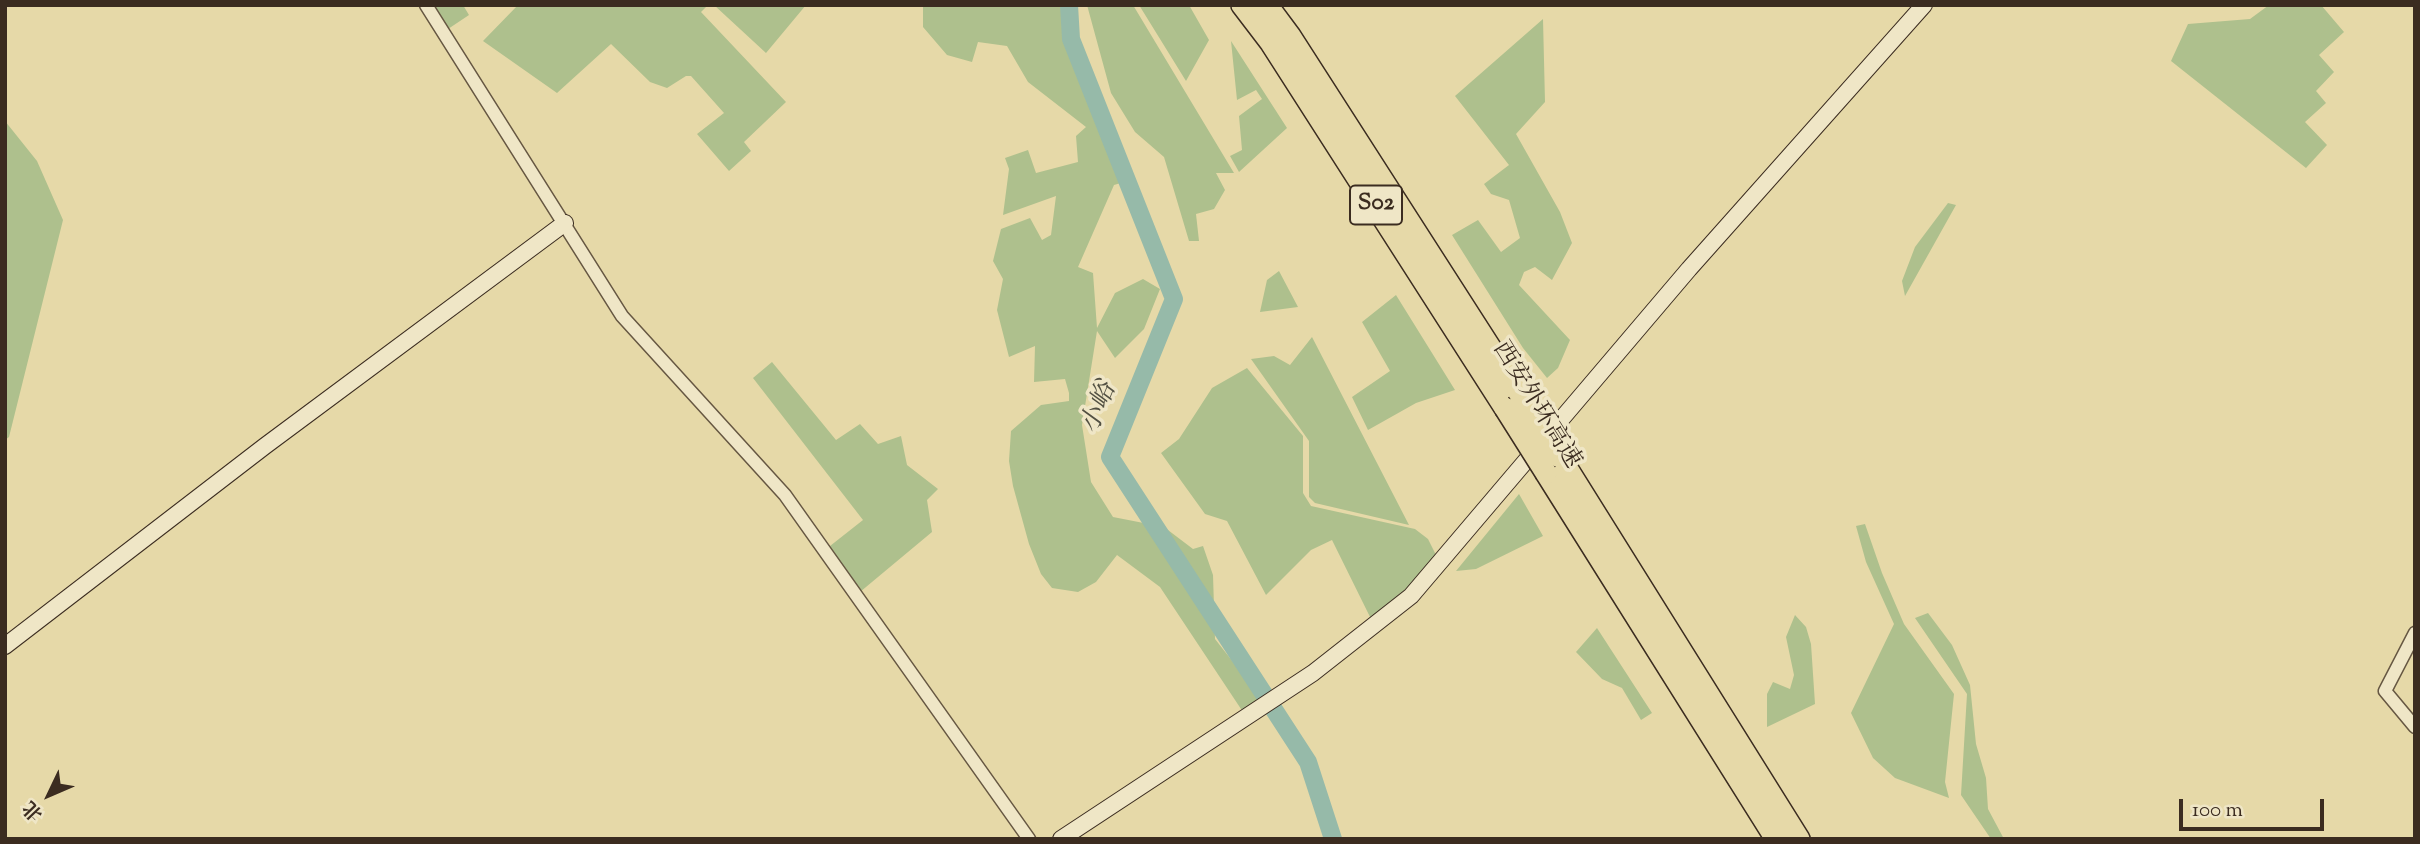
<!DOCTYPE html>
<meta charset="utf-8">
<style>
body{margin:0}
#map{position:relative;width:2420px;height:844px;overflow:hidden;background:#e6d9a8;font-family:"Sorts Mill Goudy","Noto Serif SC",serif}
canvas{display:block}
.frame{position:absolute;inset:0;border:7px solid #3b2c20;pointer-events:none}
.north{position:absolute;left:14px;top:760px;width:70px;height:70px;-webkit-text-stroke:5px #efe6c6;paint-order:stroke;rotate:226deg;font-size:19px;font-weight:700;line-height:28px;text-align:center;color:#3b2c20}
.north::after{content:'';display:block;margin:auto;width:24px;height:32px;background:#3b2c20;clip-path:polygon(50% 0,100% 100%,50% 72%,0 100%)}
.scale{position:absolute;left:2179px;top:799px;width:145px;height:32px;box-sizing:border-box;border:4px solid #3b2c20;border-top:0;padding-left:9px;font-size:21px;line-height:24px;white-space:nowrap;color:#3b2c20;-webkit-text-stroke:5px #efe6c6;paint-order:stroke}
</style>
<div id="map">
<canvas width="2420" height="844"></canvas>
<div class="frame"></div>
<div class="north">北</div>
<div class="scale">100 m</div>
</div>
<script>
const ctx = document.querySelector('canvas').getContext('2d');
ctx.lineJoin = 'round';
function fill(path, color) {
  ctx.fillStyle = color;
  ctx.fill(path, 'evenodd');
}
function shape(rows) {
  const path = new Path2D();
  for (const r of rows) {
    path.moveTo(r[0], r[1]);
    for (let i = 2; i < r.length; i += 2) path.lineTo(r[i], r[i + 1]);
  }
  return path;
}
function trace(path, color, width, dash) {
  ctx.strokeStyle = color;
  ctx.lineWidth = width;
  ctx.lineCap = dash ? 'butt' : 'round';
  ctx.setLineDash(dash || []);
  ctx.stroke(path);
}
function write(font, color, halo, rows, align = 'center') {
  ctx.font = font + ' "Sorts Mill Goudy","Noto Serif SC",serif';
  ctx.lineWidth = 7;
  ctx.setLineDash([]);
  ctx.textBaseline = 'middle';
  ctx.strokeStyle = halo;
  ctx.fillStyle = color;
  for (const [text, x, y, turn = 0] of rows) {
    ctx.save();
    ctx.translate(x, y);
    ctx.rotate((+turn || 0) * Math.PI / 180);
    ctx.textAlign = isNaN(turn) ? turn : align;
    if (halo) ctx.strokeText(text, 0, 0);
    ctx.fillText(text, 0, 0);
    ctx.restore();
  }
}
fill(shape([
 [433,5,463,5,469,15,448,29],
 [518,5,708,5,701,12,786,102,744,142,751,151,729,171,697,134,724,113,691,76,686,76,667,88,650,82,611,44,557,93,483,41],
 [714,5,806,5,766,53],
 [923,5,1070,5,1087,79,1121,159,1134,179,1114,185,1078,267,1093,273,1097,328,1115,293,1143,279,1160,289,1144,329,1115,358,1097,331,1082,425,1091,482,1113,517,1164,527,1193,549,1203,546,1213,575,1215,639,1262,699,1243,712,1160,587,1117,555,1096,582,1078,592,1052,588,1041,574,1029,544,1013,486,1009,461,1011,431,1041,405,1069,401,1069,393,1065,379,1034,382,1035,346,1009,357,997,310,1003,279,993,261,1001,229,1030,218,1042,240,1051,235,1056,196,1003,215,1009,169,1005,158,1028,150,1036,173,1078,162,1076,136,1086,127,1028,82,1007,46,978,42,972,62,947,55,923,27],
 [1087,5,1133,5,1234,173,1216,173,1225,190,1214,209,1196,214,1199,241,1189,241,1164,157,1135,132,1111,93],
 [1139,5,1189,5,1209,40,1186,81],
 [2269,5,2321,5,2344,32,2319,55,2334,72,2316,91,2326,103,2305,122,2327,145,2306,168,2171,61,2188,24,2250,19],
 [1543,19,1545,102,1516,134,1560,212,1572,243,1552,280,1535,267,1524,272,1519,285,1570,340,1558,368,1547,378,1523,348,1452,235,1478,220,1501,252,1520,238,1509,200,1491,194,1484,184,1509,165,1455,96],
 [1231,41,1287,128,1239,172,1230,156,1242,150,1239,116,1262,99,1256,90,1237,100],
 [5,121,37,161,63,220,9,437,5,440],
 [1948,203,1956,205,1905,296,1902,281,1915,247],
 [1279,271,1298,307,1260,312,1267,280],
 [1396,295,1455,390,1416,403,1368,430,1352,397,1390,371,1362,322],
 [1312,337,1409,525,1315,503,1309,497,1309,441,1251,359,1274,356,1290,365],
 [772,362,836,440,860,424,878,444,901,436,907,465,938,489,927,500,932,532,860,592,830,546,863,520,753,378],
 [1247,368,1303,436,1303,493,1311,506,1415,529,1428,539,1439,561,1374,625,1332,540,1311,550,1266,595,1227,521,1205,514,1161,453,1179,439,1212,388],
 [1519,494,1543,536,1476,569,1456,571],
 [1865,524,1882,573,1904,624,1954,694,1945,782,1949,798,1895,778,1873,758,1851,713,1894,624,1866,562,1856,526],
 [1928,613,1952,645,1970,685,1976,744,1986,778,1988,809,2004,839,1991,839,1961,795,1967,694,1915,618],
 [1795,615,1806,627,1811,644,1815,704,1767,727,1767,694,1773,682,1790,689,1794,675,1786,637],
 [1597,628,1652,713,1641,720,1622,688,1602,679,1576,652]
]), '#aec08d');
trace(shape([
 [1069,5,1071,39,1174,299,1110,457,1308,762,1333,839]
]), '#96baa9', 18);
const street = shape([
 [426,5,622,316,785,495,1029,839],
 [2415,633,2385,691,2415,727]
]);
const secondary = shape([
 [5,646,265,446,565,223],
 [1061,839,1313,673,1411,596,1689,269,1924,5]
]);
const highway = shape([
 [1242,5,1271,43,1505,408],
 [1267,5,1290,36,1518,391],
 [1560,457,1799,839],
 [1546,473,1776,839]
]);
trace(street, '#665742', 15);
trace(secondary, '#3b2c20', 18);
trace(highway, '#3b2c20', 24);
trace(street, '#efe6c6', 12);
trace(secondary, '#efe6c6', 16);
trace(highway, '#e6d9a8', 21);
const highwayBridge = shape([
 [1518,391,1560,457],
 [1505,408,1546,473]
]);
trace(highwayBridge, '#3b2c20', 24, []);
trace(highwayBridge, '#e6d9a8', 21);
for (const [x, y, w] of [
 [1376,205,52]
]) {
  const box = new Path2D();
  box.roundRect(x - w / 2, y - 19.5, w, 39, 5);
  ctx.fillStyle = '#efe6c6';
  ctx.fill(box);
  trace(box, '#3b2c20', 2);
}
write('bold 23px', '#3b2c20', null, [
 ["S02",1376,205]
]);
write('24px', '#3b2c20', '#efe6c6', [
 ["西安外环高速",1535,406,58]
]);
write('italic 26px', '#525042', '#efe6c6', [
 ["小峪",1101,409,-68]
]);
</script>
